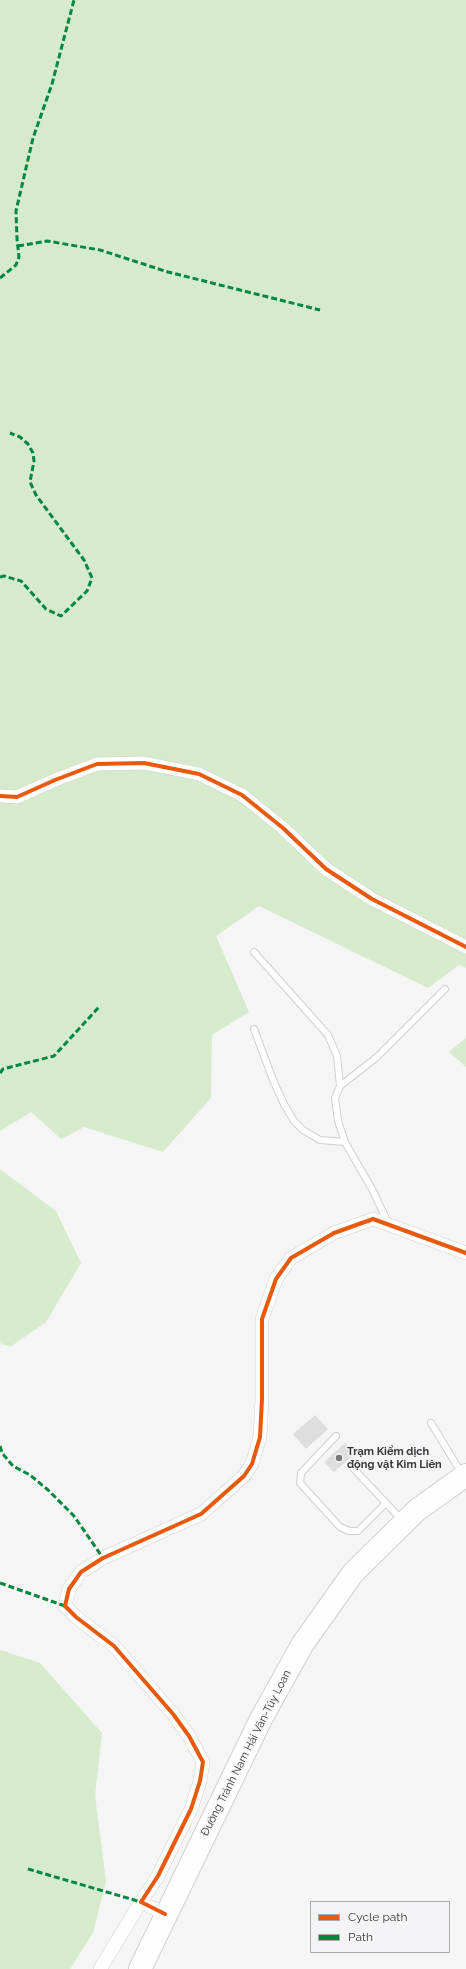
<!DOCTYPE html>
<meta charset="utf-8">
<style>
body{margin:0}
#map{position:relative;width:466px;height:1969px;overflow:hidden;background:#f5f5f5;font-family:Raleway,sans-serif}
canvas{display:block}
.legend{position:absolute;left:310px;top:1901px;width:140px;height:52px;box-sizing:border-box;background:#f4f4f6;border:1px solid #a9a9aa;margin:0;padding:5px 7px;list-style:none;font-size:12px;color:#383839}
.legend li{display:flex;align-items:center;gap:8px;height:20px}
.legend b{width:20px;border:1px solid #a9a9aa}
</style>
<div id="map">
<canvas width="466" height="1969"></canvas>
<ul class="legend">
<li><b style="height:5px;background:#e8590c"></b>Cycle path</li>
<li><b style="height:5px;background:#00873e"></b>Path</li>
</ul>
</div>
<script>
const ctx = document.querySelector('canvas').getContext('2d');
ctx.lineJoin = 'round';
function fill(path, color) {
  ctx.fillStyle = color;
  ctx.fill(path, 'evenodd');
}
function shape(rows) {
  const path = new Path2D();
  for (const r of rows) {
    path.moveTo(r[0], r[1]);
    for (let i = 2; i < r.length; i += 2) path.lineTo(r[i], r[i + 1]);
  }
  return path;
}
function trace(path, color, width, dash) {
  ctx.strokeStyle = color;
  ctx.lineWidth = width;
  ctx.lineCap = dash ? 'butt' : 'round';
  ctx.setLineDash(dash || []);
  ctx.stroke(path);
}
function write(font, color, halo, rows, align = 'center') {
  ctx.font = font + ' Raleway,sans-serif';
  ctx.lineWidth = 3;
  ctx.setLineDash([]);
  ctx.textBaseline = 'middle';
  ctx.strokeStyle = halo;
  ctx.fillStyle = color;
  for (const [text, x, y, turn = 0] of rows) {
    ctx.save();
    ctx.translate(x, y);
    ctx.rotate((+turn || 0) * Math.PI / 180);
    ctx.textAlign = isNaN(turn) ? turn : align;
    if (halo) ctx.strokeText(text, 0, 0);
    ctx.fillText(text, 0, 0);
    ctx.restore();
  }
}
fill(shape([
 [0,0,466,0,466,968,459,965,428,988,259,906,216,936,249,1012,212,1035,211,1098,163,1152,84,1127,61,1139,31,1112,0,1131],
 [466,1038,466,1067,449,1052],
 [0,1169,56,1211,81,1263,46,1322,10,1347,0,1343],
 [0,1650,40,1663,102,1733,95,1796,106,1881,93,1933,70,1969,0,1969]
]), '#d6ebcb');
fill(shape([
 [315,1415,328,1429,306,1449,293,1434],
 [345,1443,355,1454,334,1472,324,1462]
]), '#dedede');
const lane = shape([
 [254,952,328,1035,337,1056,340,1086],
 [254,1029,273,1080,284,1104,294,1121,303,1130,320,1140,345,1142],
 [388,1223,373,1191,345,1142,338,1121,335,1098,340,1086,377,1057,445,989],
 [431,1423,462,1474],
 [336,1436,301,1473,300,1483,340,1527,349,1531,358,1531,386,1503],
 [353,1468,402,1520]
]);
const street = shape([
 [0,796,17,797,55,780,97,764,144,763,199,774,242,795,283,828,326,869,372,899,466,947],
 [165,1914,141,1902,158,1876,191,1809,200,1781,203,1762,189,1736,173,1714,114,1646,76,1617,65,1606,69,1589,81,1572,103,1558,201,1514,244,1476,252,1464,260,1437,262,1399,262,1319,276,1279,291,1258,334,1233,373,1219,466,1253],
 [100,1969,141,1902]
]);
const highway = shape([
 [140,1969,261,1719,302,1645,353,1573,417,1510,466,1475]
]);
trace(lane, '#d0d0d0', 8);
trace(street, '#d0d0d0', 14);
trace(highway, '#d0d0d0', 24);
trace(lane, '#fefefe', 6);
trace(street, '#fefefe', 13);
trace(highway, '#fefefe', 22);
trace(shape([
 [18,246,47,241,100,250,168,272,320,310],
 [0,278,16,265,19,257,17,239,16,211,33,138,52,84,74,0],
 [0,577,4,576,21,581,46,609,61,616,87,591,92,578,84,560,36,495,30,482,34,461,33,453,28,444,20,437,10,433],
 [0,1073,3,1069,54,1056,99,1007],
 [0,1446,2,1453,13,1466,30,1475,48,1490,74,1516,103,1558],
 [0,1583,65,1606],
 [28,1869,141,1902]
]), '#00873e', 3, [6, 3]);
trace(shape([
 [0,796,17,797,55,780,97,764,144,763,199,774,242,795,283,828,326,869,372,899,466,947],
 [165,1914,141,1902,158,1876,191,1809,200,1781,203,1762,189,1736,173,1714,114,1646,76,1617,65,1606,69,1589,81,1572,103,1558,201,1514,244,1476,252,1464,260,1437,262,1399,262,1319,276,1279,291,1258,334,1233,373,1219,466,1253]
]), '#e8590c', 4);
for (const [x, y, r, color] of [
 [339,1458,4,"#7a7a7b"]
]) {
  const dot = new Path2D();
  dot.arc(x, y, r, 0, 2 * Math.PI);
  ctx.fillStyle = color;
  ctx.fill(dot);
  trace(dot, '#f4f4f6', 1.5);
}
write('bold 11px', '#383839', '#f4f4f6', [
 ["Trạm Kiểm dịch",347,1452],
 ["động vật Kim Liên",347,1465]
], 'left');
write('11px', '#383839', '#f4f4f6', [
 ["Đường Tránh Nam Hải Vân-Túy Loan",246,1753,-63]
]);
</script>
